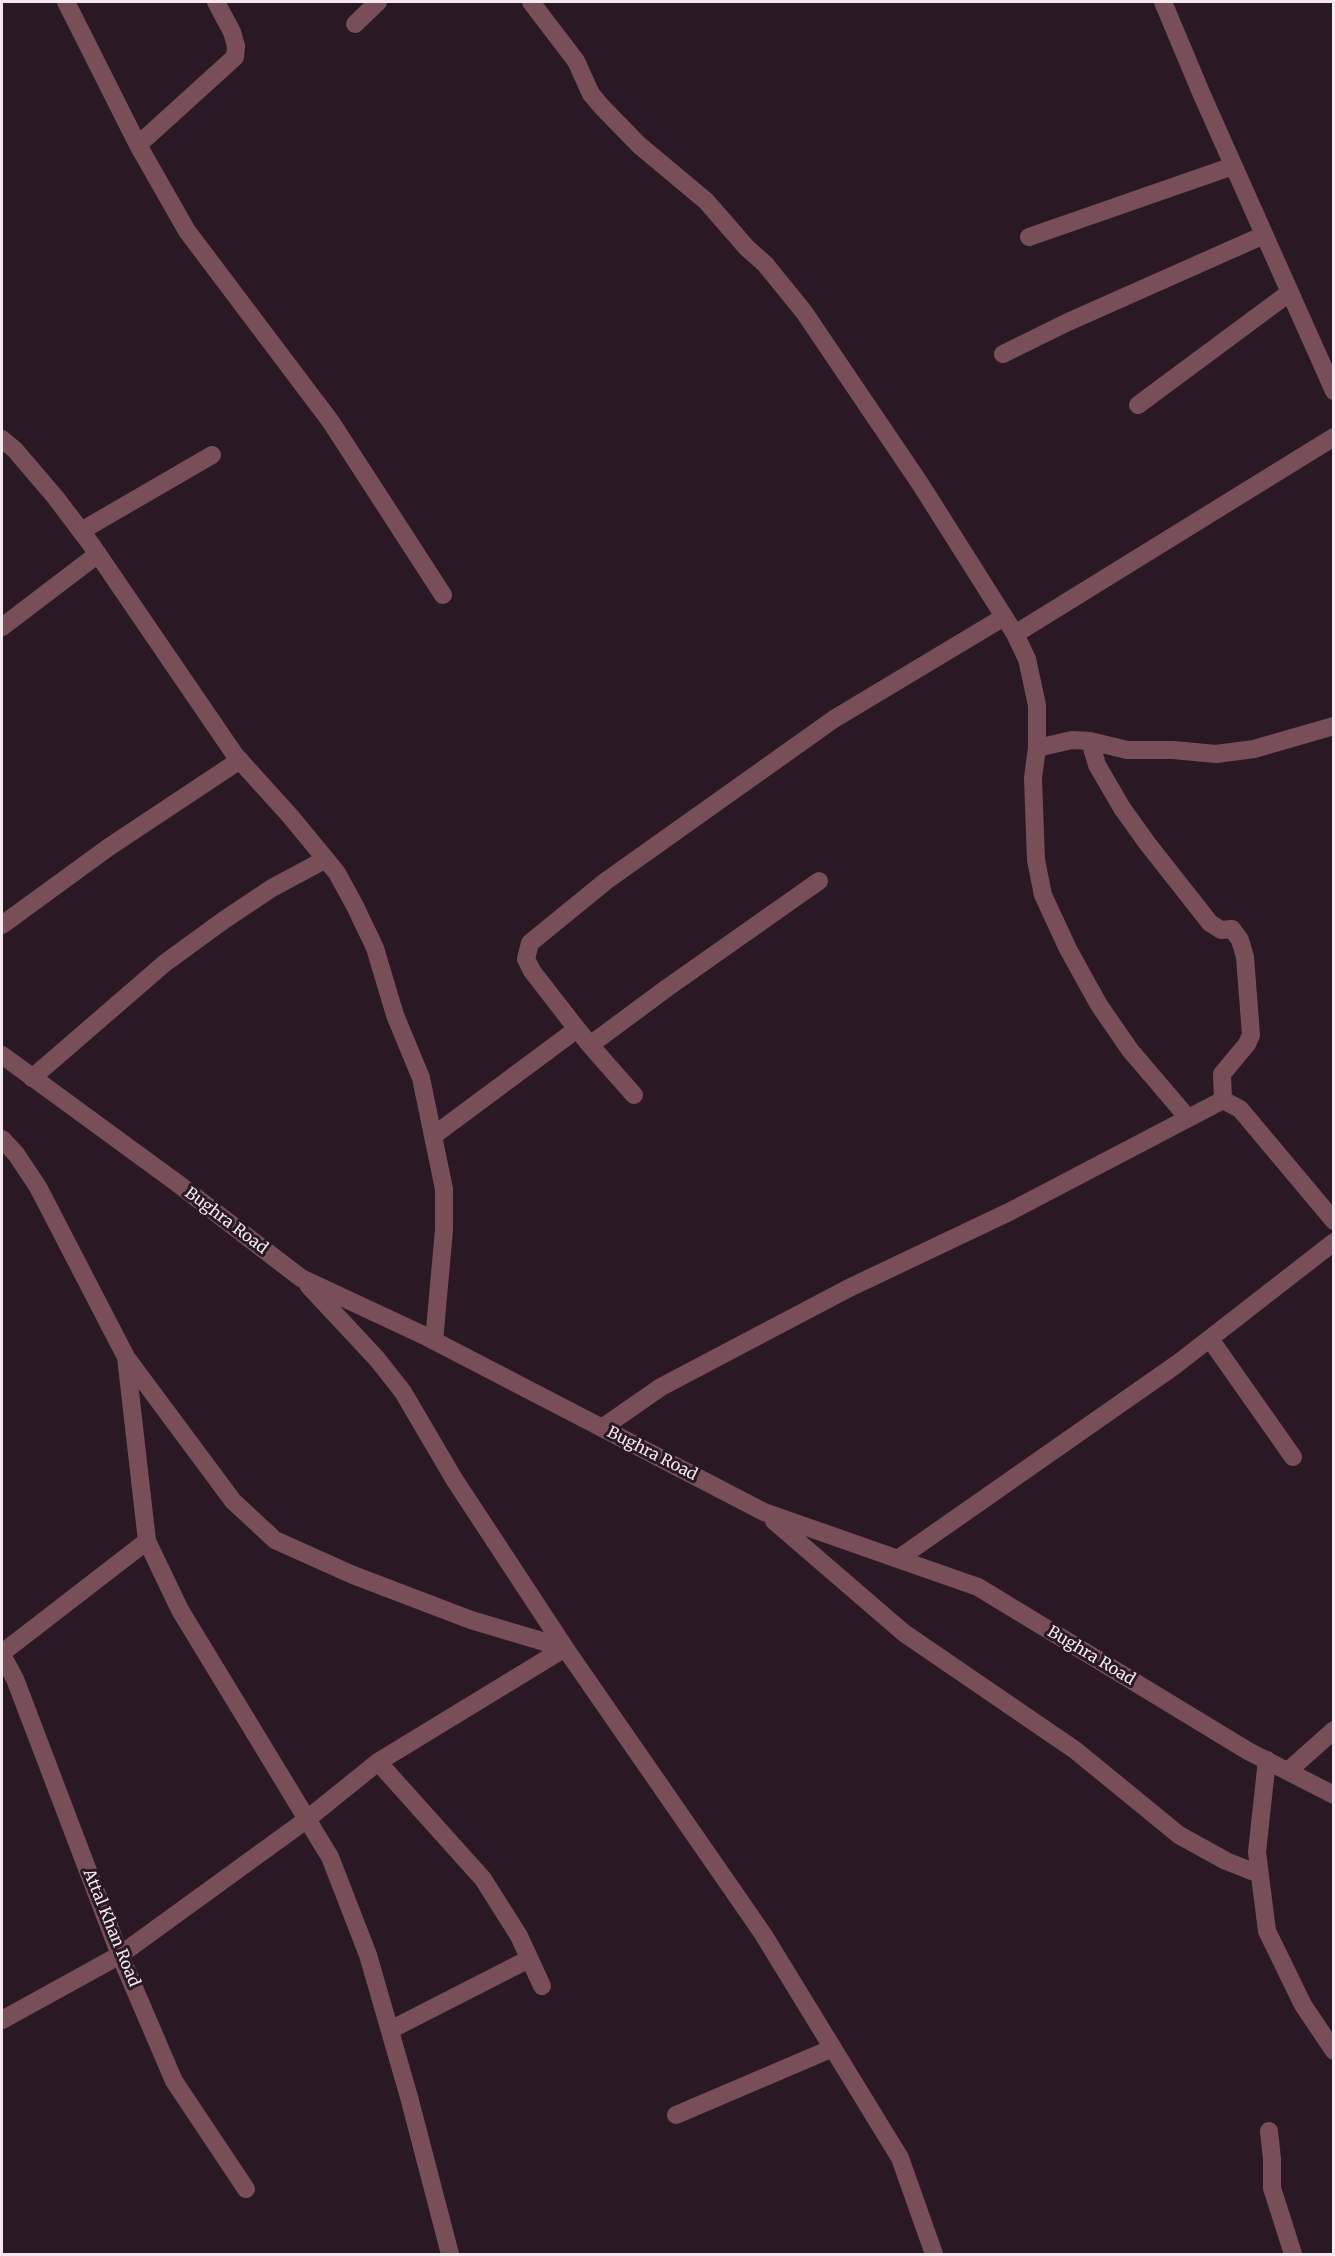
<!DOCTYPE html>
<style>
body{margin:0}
#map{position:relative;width:1335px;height:2256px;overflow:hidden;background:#2a1925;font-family:Merriweather,serif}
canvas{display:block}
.frame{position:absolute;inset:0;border:3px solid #f5e9f1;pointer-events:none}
</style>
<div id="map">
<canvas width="1335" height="2256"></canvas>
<div class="frame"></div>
</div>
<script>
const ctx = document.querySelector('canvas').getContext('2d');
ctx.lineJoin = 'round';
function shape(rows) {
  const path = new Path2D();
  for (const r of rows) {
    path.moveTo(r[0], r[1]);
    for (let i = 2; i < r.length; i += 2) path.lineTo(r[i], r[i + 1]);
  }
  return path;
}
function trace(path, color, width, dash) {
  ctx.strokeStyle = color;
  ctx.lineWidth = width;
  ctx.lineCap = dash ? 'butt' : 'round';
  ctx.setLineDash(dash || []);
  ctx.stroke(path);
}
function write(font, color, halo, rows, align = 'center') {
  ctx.font = font + ' Merriweather,serif';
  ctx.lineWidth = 6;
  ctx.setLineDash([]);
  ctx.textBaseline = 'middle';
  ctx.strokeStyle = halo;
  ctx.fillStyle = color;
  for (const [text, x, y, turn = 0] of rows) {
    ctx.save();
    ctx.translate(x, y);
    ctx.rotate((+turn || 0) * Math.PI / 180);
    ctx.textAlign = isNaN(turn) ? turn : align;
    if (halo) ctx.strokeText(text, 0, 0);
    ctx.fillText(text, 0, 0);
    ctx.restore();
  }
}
trace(shape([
 [66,2,138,145,187,231,331,422,443,595],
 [531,2,576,61,591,94,602,107,639,145,706,201,747,248,765,264,804,312,921,485,1015,634,1027,659,1037,705,1037,748,1033,778,1036,860,1043,895,1068,949,1099,1005,1130,1050,1188,1118],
 [1163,2,1202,95,1334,391],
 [355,24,378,2],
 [138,145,235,57,236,46,232,32,216,2],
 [1029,237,1233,166],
 [1003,354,1068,322,1264,235],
 [1138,405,1289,293],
 [2,439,15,450,56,498,93,547,235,755,291,817,337,873,355,906,375,948,395,1015,421,1078,444,1189,444,1230,434,1341],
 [81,531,212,455],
 [2,627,98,554],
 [1015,634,1334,437],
 [1090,741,1097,765,1122,808,1147,843,1210,923,1221,930,1232,929,1240,940,1245,957,1251,1035,1247,1044,1222,1074,1223,1100],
 [1037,748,1072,740,1090,741,1127,750,1173,750,1216,754,1254,749,1334,726],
 [2,925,109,847,240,760],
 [577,1029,532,971,526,959,530,943,606,881,834,719,1004,617],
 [590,1045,634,1095],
 [2,1055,177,1183,301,1278,423,1335,764,1512,978,1587,1248,1751,1334,1795],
 [32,1078,165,963,224,920,272,888,326,859],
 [433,1136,577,1029,590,1045,667,988,819,881],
 [2,1139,16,1154,38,1187,126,1357,233,1501,275,1540,353,1575,471,1620,565,1648],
 [308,1285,377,1359,403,1392,454,1479,565,1648,763,1934,900,2158,934,2254],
 [1210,1339,1293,1457],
 [126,1357,147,1541,180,1610,330,1857,368,1955,409,2097,450,2254],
 [602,1428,661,1387,849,1288,1009,1212,1223,1100,1240,1109,1334,1221],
 [774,1521,904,1633,1075,1750,1179,1835,1226,1861,1259,1874],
 [898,1559,1177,1364,1334,1242],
 [2,1653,147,1541],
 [2,1655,15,1679,120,1955,174,2081,246,2189],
 [1267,1760,1257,1852,1267,1931,1303,2005,1334,2051],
 [378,1762,483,1879,519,1936,542,1986],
 [1288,1771,1334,1730],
 [2,2020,120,1955,306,1820,378,1762,565,1648],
 [390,2030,529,1959],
 [676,2115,833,2048],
 [1269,2131,1272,2159,1272,2188,1293,2254]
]), '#784f59', 18);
write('16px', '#f5e9f1', '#2a1925', [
 ["Bughra Road",226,1221,37],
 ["Bughra Road",652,1454,27],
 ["Bughra Road",1091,1656,31],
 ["Attal Khan Road",111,1928,68]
]);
</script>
